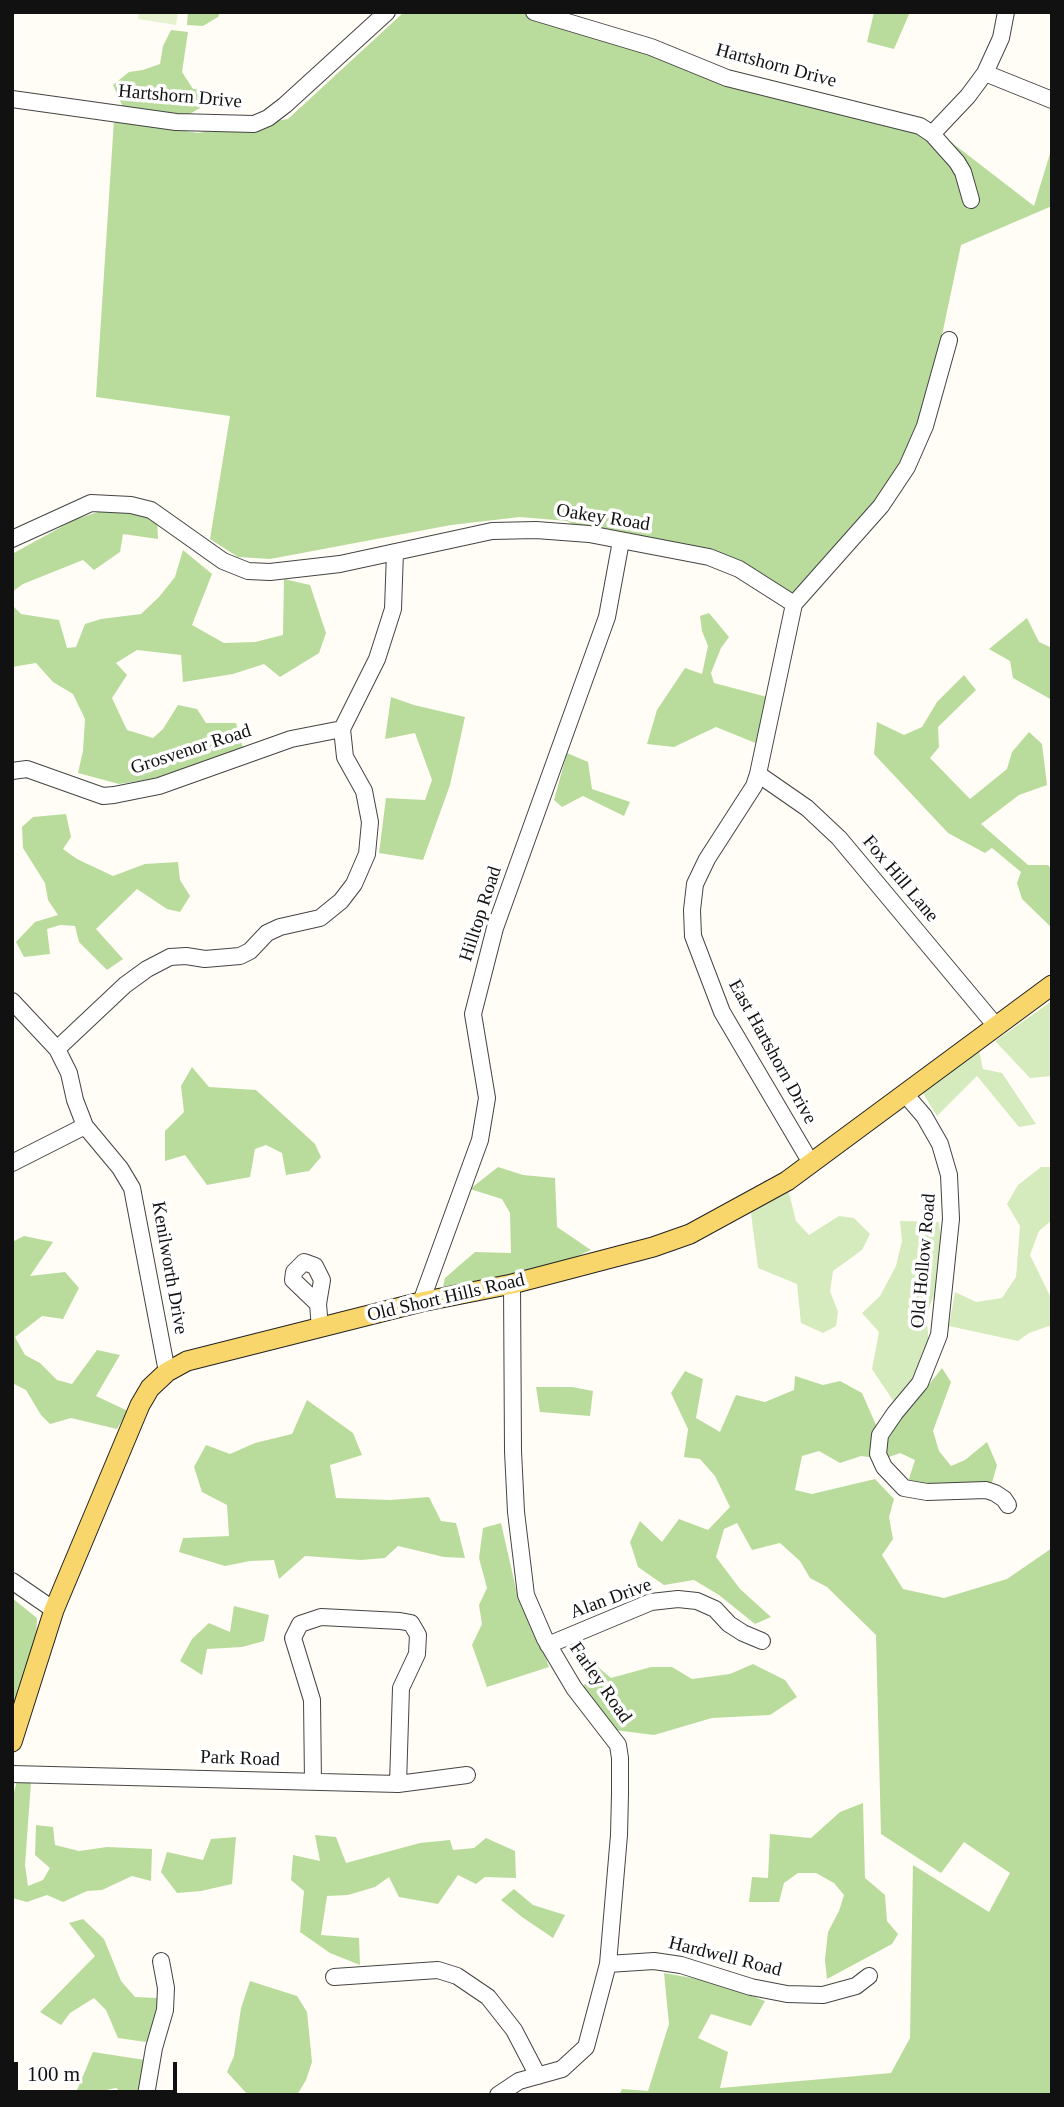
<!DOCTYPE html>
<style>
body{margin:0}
#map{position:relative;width:1064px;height:2107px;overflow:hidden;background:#fffdf5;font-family:Georgia,serif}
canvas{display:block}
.frame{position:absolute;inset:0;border:14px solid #111;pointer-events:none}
.scale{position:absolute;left:14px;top:2062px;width:163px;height:32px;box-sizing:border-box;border:4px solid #111;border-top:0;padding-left:9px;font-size:21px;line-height:24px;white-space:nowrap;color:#111;-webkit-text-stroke:5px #fff;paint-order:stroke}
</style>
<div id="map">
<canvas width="1064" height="2107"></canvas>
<div class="frame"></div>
<div class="scale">100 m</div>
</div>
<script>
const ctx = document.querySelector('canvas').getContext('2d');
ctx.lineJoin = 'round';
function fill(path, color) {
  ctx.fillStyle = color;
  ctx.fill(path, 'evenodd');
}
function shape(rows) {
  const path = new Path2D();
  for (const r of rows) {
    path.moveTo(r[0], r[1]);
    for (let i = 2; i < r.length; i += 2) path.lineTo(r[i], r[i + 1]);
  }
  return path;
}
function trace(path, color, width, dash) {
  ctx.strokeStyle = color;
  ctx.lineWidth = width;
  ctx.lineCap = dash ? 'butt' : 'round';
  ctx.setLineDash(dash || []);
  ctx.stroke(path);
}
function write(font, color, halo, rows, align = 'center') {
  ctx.font = font + ' Georgia,serif';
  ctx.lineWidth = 7;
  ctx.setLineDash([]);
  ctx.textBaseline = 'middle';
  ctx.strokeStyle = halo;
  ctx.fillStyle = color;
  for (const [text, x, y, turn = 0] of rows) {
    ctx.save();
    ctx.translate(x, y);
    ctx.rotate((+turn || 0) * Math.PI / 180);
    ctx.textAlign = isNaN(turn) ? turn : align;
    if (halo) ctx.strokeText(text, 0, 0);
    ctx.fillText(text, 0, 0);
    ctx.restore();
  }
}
fill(shape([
 [1052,1001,1052,1076,1030,1078,995,1041],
 [978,1046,983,1069,1002,1073,1036,1124,1019,1127,977,1076,937,1116,921,1090],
 [1041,1167,1052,1167,1052,1220,1039,1231,1030,1255,1052,1300,1052,1325,1029,1333,1018,1341,949,1326,955,1292,976,1302,1002,1298,1016,1277,1020,1226,1007,1204,1018,1185],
 [788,1189,796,1221,809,1235,839,1216,854,1218,870,1234,862,1250,833,1271,830,1291,838,1312,836,1326,823,1333,801,1323,797,1284,758,1268,751,1213],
 [900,1221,939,1222,942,1252,937,1290,926,1314,929,1343,919,1378,896,1405,872,1369,879,1332,862,1313,880,1296,896,1266,902,1241]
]), '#d5ebbd');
fill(shape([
 [188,12,220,12,218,17,203,26,187,25],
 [404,12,537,12,536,16,938,132,1034,206,1052,147,1052,206,961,245,922,430,871,522,788,605,721,566,589,534,567,521,520,517,451,525,270,559,238,557,210,539,230,416,96,397,114,120,198,133,288,119],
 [874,12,910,12,894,49,867,42],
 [171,30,188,32,182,72,193,89,206,89,200,108,181,119,123,107,113,85,129,72,143,70,160,64,163,46],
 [104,510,157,518,158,539,123,534,120,552,94,570,83,560,23,584,12,592,12,554,74,520],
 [183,550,212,574,192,625,224,643,255,642,283,635,284,579,310,585,326,633,319,653,280,677,264,664,233,674,183,682,181,655,137,650,116,663,127,675,112,698,127,730,153,738,163,729,178,705,197,709,206,723,236,723,243,748,160,778,119,784,78,773,83,751,85,719,73,694,53,682,36,663,12,667,12,605,21,614,59,620,67,648,76,647,85,624,101,619,141,614,159,597,175,577],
 [709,613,729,637,721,648,711,673,714,683,771,698,758,744,716,727,674,747,647,744,657,710,685,668,702,674,708,646,702,631,700,616],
 [1027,618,1039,642,1052,648,1052,700,1013,678,1010,661,989,649],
 [964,675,976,690,938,727,939,747,930,758,970,799,1007,769,1012,752,1029,732,1042,744,1047,785,1019,795,981,824,1028,865,1048,865,1052,870,1052,928,1022,899,1017,883,1021,872,992,848,985,853,948,833,874,754,877,722,904,735,922,727,937,702],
 [391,697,414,705,465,717,450,785,423,860,379,853,386,798,425,800,432,780,415,733,385,739],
 [567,753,588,762,592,789,630,802,624,816,583,796,562,807,554,800],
 [66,814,71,837,63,849,77,859,113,876,145,864,178,862,180,880,190,896,180,912,167,909,137,889,96,929,123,959,107,970,79,942,75,926,60,925,47,929,50,954,24,957,16,942,35,922,58,915,48,900,45,883,23,848,22,827,33,817],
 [192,1067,209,1087,256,1090,315,1144,321,1157,309,1171,286,1175,282,1153,266,1145,255,1149,250,1177,207,1185,185,1155,165,1161,165,1131,184,1112,181,1086],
 [498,1167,523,1175,555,1178,557,1227,591,1250,546,1270,443,1287,445,1278,475,1252,511,1253,510,1213,502,1199,470,1189],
 [24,1236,53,1242,30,1276,65,1272,79,1288,63,1319,42,1316,15,1337,25,1355,40,1363,57,1380,72,1384,97,1350,120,1355,96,1396,128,1411,117,1429,71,1418,50,1424,41,1415,26,1390,12,1383,12,1242],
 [942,1368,951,1382,933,1431,939,1451,951,1466,965,1460,987,1442,997,1465,992,1483,924,1488,908,1482,915,1460,900,1453,884,1459,861,1456,840,1463,819,1451,802,1456,795,1490,812,1494,875,1479,894,1499,889,1517,893,1539,882,1555,903,1589,944,1598,1007,1579,1052,1548,1052,2095,619,2095,622,2089,648,2091,669,2024,664,1973,715,1982,765,2001,751,2026,711,2014,698,2038,728,2052,720,2088,891,2073,910,2038,913,1865,989,1912,1010,1873,964,1842,941,1873,881,1834,876,1635,827,1587,810,1578,800,1561,780,1543,752,1550,737,1523,724,1529,716,1557,740,1589,771,1617,755,1624,719,1595,694,1580,664,1585,638,1567,630,1542,640,1521,662,1542,679,1519,708,1530,730,1507,715,1476,700,1459,684,1457,688,1429,671,1393,685,1371,703,1379,696,1418,720,1432,736,1395,765,1402,794,1390,795,1376,823,1385,840,1381,862,1393,876,1425,889,1430,913,1405],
 [536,1387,572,1387,593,1391,590,1416,540,1412],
 [307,1400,353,1433,362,1455,330,1465,336,1498,390,1500,429,1497,441,1521,456,1523,465,1558,444,1557,398,1546,385,1558,361,1560,305,1556,279,1579,274,1560,250,1561,225,1566,179,1552,183,1538,229,1536,227,1505,202,1492,194,1467,206,1445,230,1454,255,1443,292,1434],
 [501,1523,518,1598,538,1636,549,1667,487,1687,472,1645,482,1624,479,1605,487,1588,479,1558,483,1528],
 [12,1598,37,1618,36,1641,17,1706,12,1704],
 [234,1606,269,1615,264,1641,242,1647,207,1649,202,1675,180,1661,192,1639,209,1623,230,1632],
 [753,1664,785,1680,797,1697,770,1715,712,1718,654,1735,614,1730,582,1688,598,1667,611,1678,651,1667,672,1667,692,1679,730,1674],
 [17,1780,31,1782,25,1865,28,1886,43,1880,50,1868,35,1855,36,1825,53,1827,55,1845,79,1851,107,1847,152,1849,151,1881,132,1876,102,1890,87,1891,63,1902,47,1895,27,1902,12,1898,12,1801],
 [863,1803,865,1878,885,1895,887,1921,898,1934,892,1944,827,1979,825,1960,828,1932,839,1911,844,1895,834,1883,816,1873,798,1873,784,1883,779,1902,749,1902,752,1877,768,1878,770,1834,811,1838,840,1812],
 [315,1835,336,1837,346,1863,420,1843,450,1840,453,1850,474,1848,486,1838,515,1851,516,1878,485,1877,476,1884,458,1875,438,1904,399,1897,389,1877,375,1887,348,1895,327,1896,321,1935,359,1938,360,1965,330,1953,300,1932,304,1891,291,1880,293,1855,320,1861],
 [236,1837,232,1884,201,1891,177,1893,161,1872,167,1852,203,1860,211,1839],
 [514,1889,533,1905,565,1915,553,1938,522,1917,501,1900],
 [83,1919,104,1939,121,1981,135,1997,157,1998,156,2030,146,2042,118,2038,106,2010,94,1998,70,2013,61,2025,40,2012,95,1956,69,1923],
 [250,1981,297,1996,307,2012,312,2062,306,2080,297,2095,248,2095,227,2072,234,2056,241,2008],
 [93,2052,145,2060,140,2095,125,2095,116,2088,101,2091,102,2095,75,2095]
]), '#b9dc9c');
fill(shape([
 [139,12,178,12,176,25,138,19]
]), '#e6f2cf');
const minor = shape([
 [534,12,651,47,727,78,920,126,932,134,957,162,963,172,971,200],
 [985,73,1052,100],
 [12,99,176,122,254,124,268,118,285,105,387,12],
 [932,134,968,96,985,73,1001,38,1006,12],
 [12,539,91,503,131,505,151,510,223,561,248,571,270,572,340,564,492,531,536,530,589,534,709,557,739,569,794,604],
 [794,604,758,774,754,786,707,859,695,884,692,910,693,936,722,1012,811,1163],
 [794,604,881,506,907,467,925,426,949,340],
 [12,771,27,769,103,796,114,795,159,786,291,739,342,729],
 [758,774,807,808,839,838,996,1026],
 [12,1001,57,1049,69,1073,75,1100,85,1126,120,1168,132,1188,167,1372],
 [57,1049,125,985,147,969,170,957,186,956,205,959,240,956,250,951,267,933,280,927,320,918,341,901,354,884,367,854,370,822,364,791,345,757,342,729,377,659,393,609,395,552],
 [905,1094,924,1116,940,1144,949,1175,951,1219,939,1335,920,1383,895,1413,880,1435,878,1454,884,1467,904,1488,927,1492,986,1490,995,1493,1004,1499,1008,1505],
 [12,1163,85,1126],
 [421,1302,480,1140,487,1098,473,1014,495,928,607,617,621,541],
 [318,1304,293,1280,294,1272,304,1262,315,1266,322,1280,318,1304,320,1328],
 [12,1581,54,1610],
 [548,1645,651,1602,678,1599,697,1601,715,1609,729,1624,743,1633,762,1641],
 [12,1774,398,1784,467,1775],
 [313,1782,312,1700,293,1638,300,1624,321,1617,400,1621,411,1623,418,1635,417,1654,401,1688,398,1784],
 [608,1964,654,1961,681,1965,751,1987,787,1994,823,1995,856,1986,869,1976],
 [334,1977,438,1970,457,1976,488,1997,514,2030,538,2076],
 [146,2095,154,2048,165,2010,166,1988,161,1961],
 [498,2095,519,2081,562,2069,586,2047,608,1964,619,1835,620,1794,620,1758,618,1745,574,1688,545,1639,526,1595,516,1512,513,1451,512,1284]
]);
const major = shape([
 [12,1742,54,1610,140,1405,150,1388,167,1372,187,1361,421,1302,512,1284,653,1247,690,1234,787,1181,1052,985]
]);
trace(minor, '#444', 18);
trace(major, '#222', 21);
trace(minor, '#fff', 16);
trace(major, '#f9d66b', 19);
write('19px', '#111', '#fff', [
 ["Hartshorn Drive",776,66,15],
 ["Hartshorn Drive",180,97,5],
 ["Oakey Road",603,518,9],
 ["Grosvenor Road",191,750,-18],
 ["Fox Hill Lane",900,879,50],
 ["Hilltop Road",481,914,-72],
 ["East Hartshorn Drive",772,1052,61],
 ["Old Hollow Road",924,1261,-85],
 ["Kenilworth Drive",169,1268,80],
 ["Old Short Hills Road",446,1298,-13],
 ["Alan Drive",611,1599,-20],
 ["Farley Road",600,1683,55],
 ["Park Road",240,1759,2],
 ["Hardwell Road",725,1957,14]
]);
</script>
